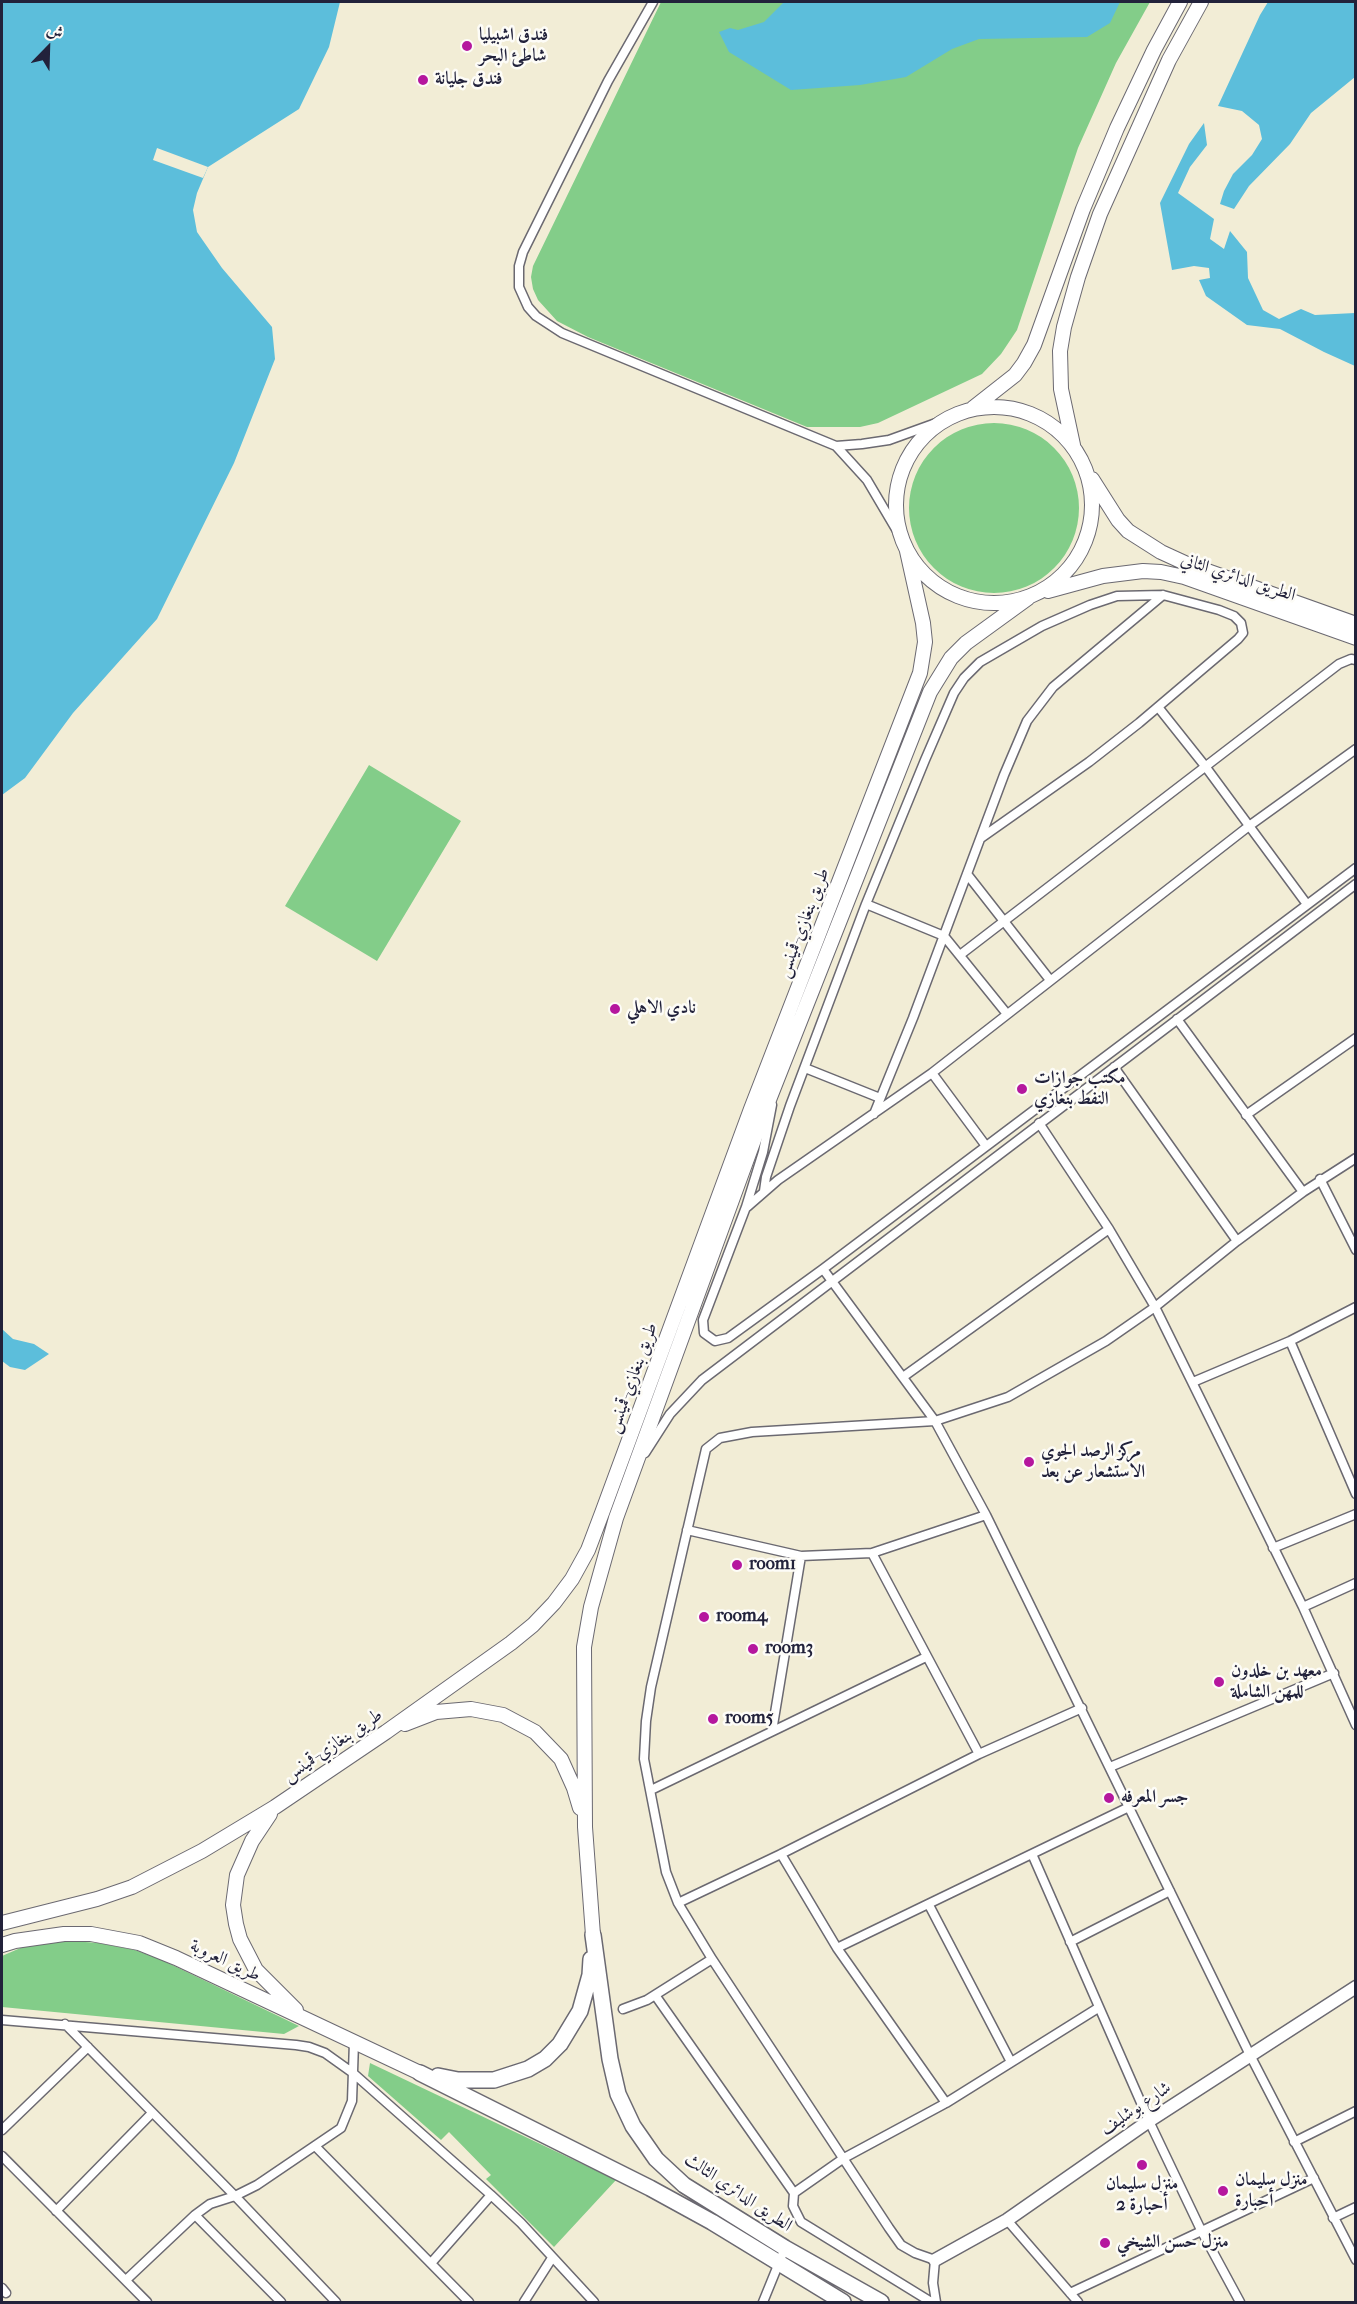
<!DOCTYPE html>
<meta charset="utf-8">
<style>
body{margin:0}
#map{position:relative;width:1357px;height:2304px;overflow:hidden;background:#f2edd6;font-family:"IM FELL French Canon",Amiri,serif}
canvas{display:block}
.frame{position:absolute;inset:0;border:3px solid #22223b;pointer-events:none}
.north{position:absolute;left:18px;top:18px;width:60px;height:60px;-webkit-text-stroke:4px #fdfcf7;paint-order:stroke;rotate:23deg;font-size:16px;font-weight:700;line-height:24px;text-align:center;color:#22223b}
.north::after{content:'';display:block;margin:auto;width:21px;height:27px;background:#22223b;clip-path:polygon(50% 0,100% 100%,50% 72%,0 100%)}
</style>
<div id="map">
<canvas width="1357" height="2304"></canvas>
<div class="frame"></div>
<div class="north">ش</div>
</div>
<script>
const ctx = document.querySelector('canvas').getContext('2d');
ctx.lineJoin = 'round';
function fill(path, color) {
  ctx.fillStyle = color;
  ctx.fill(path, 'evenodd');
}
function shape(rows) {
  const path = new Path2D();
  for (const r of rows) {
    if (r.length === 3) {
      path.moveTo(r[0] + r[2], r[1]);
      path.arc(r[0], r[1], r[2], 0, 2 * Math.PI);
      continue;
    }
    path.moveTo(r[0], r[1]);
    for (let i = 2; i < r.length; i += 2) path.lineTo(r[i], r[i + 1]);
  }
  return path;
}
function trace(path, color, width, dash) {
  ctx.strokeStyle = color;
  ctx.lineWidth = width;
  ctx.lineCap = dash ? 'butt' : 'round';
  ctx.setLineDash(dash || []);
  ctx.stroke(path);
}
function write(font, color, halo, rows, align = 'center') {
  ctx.font = font + ' "IM FELL French Canon",Amiri,serif';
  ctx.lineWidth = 5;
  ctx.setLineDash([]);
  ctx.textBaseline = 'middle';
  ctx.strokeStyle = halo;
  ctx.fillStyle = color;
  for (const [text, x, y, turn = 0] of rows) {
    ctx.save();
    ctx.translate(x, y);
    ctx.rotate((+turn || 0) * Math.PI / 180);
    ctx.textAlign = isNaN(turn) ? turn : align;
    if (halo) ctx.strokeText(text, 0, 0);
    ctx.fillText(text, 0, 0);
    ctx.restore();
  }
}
fill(shape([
 [661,2,1150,2,1116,63,1078,148,1017,330,1001,354,982,374,878,423,860,427,807,427,588,337,557,321,538,300,533,289,531,277,533,266],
 [994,508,85],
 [369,765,461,821,377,961,285,906],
 [58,1940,99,1943,135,1950,162,1960,299,2026,284,2034,2,2007,2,1956,25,1946],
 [370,2063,616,2180,554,2247,486,2179,491,2175,449,2132,441,2140,368,2076]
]), '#83cd89');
fill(shape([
 [2,2,340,2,329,47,299,109,208,167,197,193,193,210,197,232,222,268,272,327,275,359,234,463,157,619,73,713,25,778,2,795],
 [784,2,1120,2,1110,23,1087,37,979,39,952,49,906,77,860,85,791,90,729,52,719,32,730,28,738,30,764,22],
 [1268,2,1355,2,1355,77,1311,113,1290,144,1249,186,1234,209,1220,204,1224,191,1233,174,1252,155,1262,139,1259,125,1242,111,1218,106,1260,15],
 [1204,123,1207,145,1190,167,1178,193,1214,219,1210,239,1224,249,1230,231,1247,252,1248,278,1263,310,1279,319,1301,309,1315,315,1355,313,1355,366,1324,352,1280,329,1247,325,1206,296,1199,280,1210,278,1209,268,1194,266,1172,270,1160,203,1189,144],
 [2,1329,13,1339,34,1344,49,1354,25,1370,10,1367,2,1361]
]), '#5cbedb');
fill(shape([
 [157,148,208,167,203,178,153,160]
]), '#f2edd6');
const street = shape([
 [653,2,608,81,523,252,519,266,519,287,528,307,536,316,562,333,836,446,867,480,903,541],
 [836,446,862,444,889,440,950,418],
 [1158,707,1205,766,1306,903],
 [967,874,1050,980],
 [866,904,944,936,1007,1014],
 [960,955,1339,664,1351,659,1356,660],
 [1177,1019,1303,1192],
 [1114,1067,1237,1241],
 [805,1068,880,1098],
 [932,1073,986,1146],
 [772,1105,763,1152,746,1207,703,1320,704,1333,715,1341,728,1338,823,1269,1356,868],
 [874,1114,913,1018,1004,775,1027,721,1053,687,1163,595],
 [1246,1115,1356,1038],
 [1039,1123,1109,1229,1155,1307,1303,1607,1356,1725],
 [1320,1179,1356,1250],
 [764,1191,766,1177,790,1106,866,904,925,760,954,693,964,678,980,662,1042,626,1090,605,1117,596,1163,595,1219,610,1234,616,1241,623,1243,633,1238,639,1139,723,1089,762,981,838],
 [747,1207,778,1180,932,1073,1249,826,1356,749],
 [823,1269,935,1421,986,1515,1250,2055,1356,2260],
 [1290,1341,1356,1494],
 [903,1377,1109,1229],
 [1193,1382,1290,1341,1356,1307],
 [645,1453,670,1414,702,1380,1356,884],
 [687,1530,801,1556,872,1553,986,1515],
 [1273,1548,1356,1514],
 [872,1553,979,1754],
 [1303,1607,1356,1583],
 [772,1731,801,1556],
 [1110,1767,1334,1673],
 [651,1790,926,1657],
 [781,1854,837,1948,946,2103],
 [1032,1854,1149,2121,1201,2230,1240,2302],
 [678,1903,781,1854,979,1754,1082,1708],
 [929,1905,1011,2062],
 [1070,1942,1170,1891],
 [837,1948,1129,1807],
 [655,1995,794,2193],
 [623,2009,647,2000,712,1959],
 [2,2020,296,2045,309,2047,325,2053,353,2073,491,2195,521,2223,594,2302],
 [65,2024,235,2196,336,2302],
 [2,2130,88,2047],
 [1294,2142,1356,2111],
 [315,2146,469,2302],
 [2,2156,147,2302],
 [56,2211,152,2113],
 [195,2215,281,2302],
 [1333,2218,1356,2207],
 [1007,2220,1078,2302],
 [432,2262,491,2195],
 [126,2280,195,2215,210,2204,235,2196,257,2185,341,2128,352,2101,354,2042],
 [2,2288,6,2293],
 [1070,2293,1314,2178],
 [524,2302,552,2258],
 [763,2302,785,2248],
 [931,2302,801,2222,793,2206,794,2193,844,2158,946,2103,1098,2008],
 [936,2302,933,2283,935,2260,915,2253,901,2245,889,2228,712,1959,678,1903,666,1872,644,1759,646,1721,651,1687,706,1449,720,1438,752,1432,935,1421,1008,1397,1106,1341,1155,1307,1237,1241,1303,1192,1356,1158]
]);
const secondary = shape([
 [935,2260,1007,2220,1149,2121,1356,1987]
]);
const primary = shape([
 [994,505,98],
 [973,408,1015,375,1024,363,1034,345,1083,209,1117,128,1154,50,1180,2],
 [1073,445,1061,389,1060,351,1064,327,1078,277,1100,214,1135,136,1169,60,1201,2],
 [1092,479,1118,520,1128,531,1161,552,1185,563,1356,624],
 [1048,591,1103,576,1143,571,1161,572,1184,577,1356,638],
 [405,1724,436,1712,471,1709,503,1715,535,1732,561,1759,574,1788,580,1808],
 [270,1814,252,1841,237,1875,233,1905,236,1924,240,1939,256,1970,296,2010],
 [2,1923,97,1899,132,1887,202,1851,275,1807,386,1732,511,1643,533,1625,554,1603,572,1579,588,1550,602,1513,751,1109,920,673,925,642,923,623,907,551],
 [593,1935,585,1827,584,1647,591,1607,616,1518,763,1115,930,692,951,658,966,643,1028,598],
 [2,1945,15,1941,64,1934,91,1934,139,1943,176,1958,420,2073]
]);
const highway = shape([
 [593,1935,610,2059,618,2094,633,2126,656,2159,684,2185,785,2248,881,2302],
 [420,2073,650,2188,712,2222,843,2302],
 [438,2076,458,2080,494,2080,528,2069,545,2059,560,2044,580,2011,590,1975,591,1959]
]);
trace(street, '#6b6971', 11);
trace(secondary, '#6b6971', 15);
trace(primary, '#6b6971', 16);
trace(highway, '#6b6971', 18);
trace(street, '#fff', 8);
trace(secondary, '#fff', 12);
trace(primary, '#fff', 14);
trace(highway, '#fff', 15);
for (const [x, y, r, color] of [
 [467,46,6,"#b5179e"],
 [423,80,6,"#b5179e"],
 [615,1009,6,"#b5179e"],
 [1022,1089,6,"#b5179e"],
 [1029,1462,6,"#b5179e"],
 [737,1565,6,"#b5179e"],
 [704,1617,6,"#b5179e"],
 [753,1649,6,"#b5179e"],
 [1219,1682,6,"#b5179e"],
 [713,1719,6,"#b5179e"],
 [1109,1798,6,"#b5179e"],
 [1142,2165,6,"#b5179e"],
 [1223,2191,6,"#b5179e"],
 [1105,2243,6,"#b5179e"]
]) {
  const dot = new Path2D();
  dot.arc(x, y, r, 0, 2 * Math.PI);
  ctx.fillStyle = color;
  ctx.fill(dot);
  trace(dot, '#fdfcf7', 2);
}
write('bold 18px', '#22223b', '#fdfcf7', [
 ["فندق اشبيليا",479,36],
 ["شاطئ البحر",479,57],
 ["فندق جليانة",435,80],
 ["نادي الاهلي",627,1009],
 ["مكتب جوازات",1034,1079],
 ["النفط بنغازي",1034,1100],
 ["مركز الرصد الجوي",1041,1452],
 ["الاستشعار عن بعد",1041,1473],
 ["room1",749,1565],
 ["room4",716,1617],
 ["room3",765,1649],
 ["معهد بن خلدون",1231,1672],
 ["للمهن الشاملة",1231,1693],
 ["room5",725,1719],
 ["جسر المعرفه",1121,1798],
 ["منزل سليمان",1235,2181],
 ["أحبارة",1235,2202],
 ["منزل سليمان",1142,2185,"center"],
 ["أحبارة 2",1142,2206,"center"],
 ["منزل حسن الشيخي",1117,2243]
], 'left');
write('18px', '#22223b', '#fdfcf7', [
 ["الطريق الدائري الثاني",1238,578,18],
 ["طريق بنغازي-قمينس",804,923,-69],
 ["طريق بنغازي-قمينس",633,1378,-70],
 ["طريق بنغازي-قمينس",333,1746,-34],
 ["طريق العروبة",225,1961,25],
 ["شارع بوشليف",1136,2109,-34],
 ["الطريق الدائري الثالث",738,2193,34]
]);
</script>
